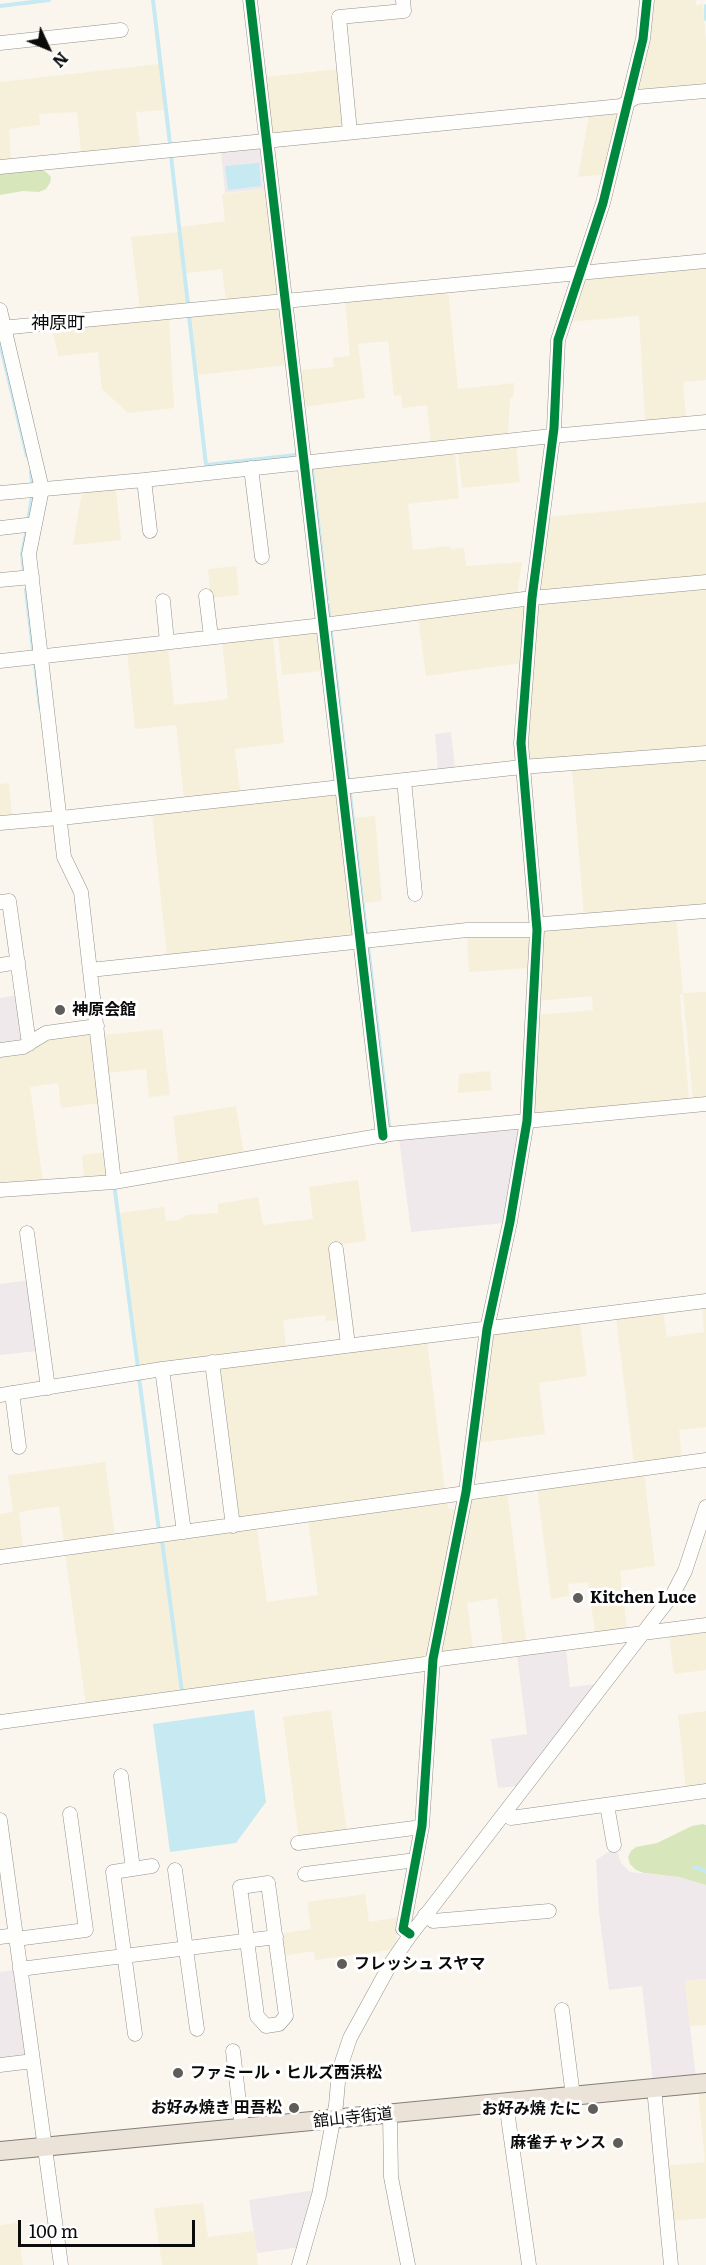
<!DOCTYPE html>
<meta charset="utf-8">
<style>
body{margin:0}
#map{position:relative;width:706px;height:2265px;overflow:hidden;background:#faf6ee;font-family:Literata,serif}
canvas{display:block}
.north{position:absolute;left:18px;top:18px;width:60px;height:60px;-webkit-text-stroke:4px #fff;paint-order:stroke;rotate:134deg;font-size:16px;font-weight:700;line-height:24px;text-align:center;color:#0b0b0b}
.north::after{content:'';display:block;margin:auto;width:21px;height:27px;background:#0b0b0b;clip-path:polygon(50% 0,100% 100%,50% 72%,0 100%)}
.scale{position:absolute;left:18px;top:2220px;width:177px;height:27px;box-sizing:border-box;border:3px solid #0b0b0b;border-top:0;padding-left:8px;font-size:18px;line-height:21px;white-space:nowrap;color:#0b0b0b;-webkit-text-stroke:4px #fff;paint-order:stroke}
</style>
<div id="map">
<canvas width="706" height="2265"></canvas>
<div class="north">N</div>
<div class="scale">100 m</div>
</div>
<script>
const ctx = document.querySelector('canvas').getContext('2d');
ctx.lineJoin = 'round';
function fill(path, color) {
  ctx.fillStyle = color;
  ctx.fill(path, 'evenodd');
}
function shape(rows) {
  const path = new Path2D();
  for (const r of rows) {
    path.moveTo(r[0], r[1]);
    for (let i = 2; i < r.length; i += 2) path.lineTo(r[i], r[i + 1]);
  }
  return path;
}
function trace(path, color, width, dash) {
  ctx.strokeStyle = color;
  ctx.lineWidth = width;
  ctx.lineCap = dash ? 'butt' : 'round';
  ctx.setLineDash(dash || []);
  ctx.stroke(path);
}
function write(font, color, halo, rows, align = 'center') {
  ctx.font = font + ' Literata,"Noto Sans JP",serif';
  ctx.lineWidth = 6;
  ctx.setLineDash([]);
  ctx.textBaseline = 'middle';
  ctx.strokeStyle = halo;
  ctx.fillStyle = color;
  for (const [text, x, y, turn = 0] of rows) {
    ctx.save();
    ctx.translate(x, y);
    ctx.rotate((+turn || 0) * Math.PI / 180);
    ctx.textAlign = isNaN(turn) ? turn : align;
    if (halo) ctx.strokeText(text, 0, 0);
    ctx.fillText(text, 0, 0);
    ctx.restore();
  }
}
fill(shape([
 [259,147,261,149,266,189,225,193,221,151],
 [451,732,455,768,438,770,435,734],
 [18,995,24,1041,0,1045,0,998],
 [519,1127,521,1129,505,1223,411,1232,399,1138],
 [29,1280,38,1351,0,1355,0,1284],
 [566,1649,570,1687,597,1684,518,1786,498,1788,491,1739,527,1734,517,1655],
 [616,1847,621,1863,630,1872,679,1877,706,1885,706,1979,685,1981,696,2078,653,2082,642,1986,609,1990,599,1913,596,1860],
 [13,1970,26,2058,0,2062,0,1972],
 [315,2190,300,2247,257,2253,249,2200]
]), '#f0e9ec');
fill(shape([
 [652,0,696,0,696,5,703,4,706,43,706,86,638,92,636,90],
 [159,64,164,110,136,112,140,146,81,152,77,112,39,114,40,125,9,129,11,159,0,160,0,82],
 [339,69,345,126,274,133,272,132,265,77],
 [619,112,606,174,578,177,589,115],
 [266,189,278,295,226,302,222,269,186,273,181,227,225,221,222,194],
 [178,232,186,306,140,310,131,237],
 [706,266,706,380,683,382,686,418,645,421,639,316,568,322,582,279],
 [448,289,458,389,514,383,513,397,510,398,508,434,431,443,427,405,402,408,401,395,394,396,388,341,358,344,365,398,304,407,300,370,334,367,333,358,350,356,345,299],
 [280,307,286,365,198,375,191,314],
 [169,316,174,408,128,413,102,389,98,352,58,356,52,328],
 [516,446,520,482,462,488,458,452],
 [455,453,459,498,408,504,413,550,450,546,451,549,464,548,466,566,522,562,517,594,333,618,331,617,314,468],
 [116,489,121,540,73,545,82,492],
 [706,502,706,577,539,592,548,517],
 [236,566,239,595,211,598,208,569],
 [706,587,706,747,528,760,525,743,536,604],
 [525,604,522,663,426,676,418,618],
 [318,631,322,671,282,675,278,637,280,635],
 [271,636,273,638,284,743,235,749,240,792,184,798,176,725,135,729,127,652,168,647,174,705,228,699,222,641],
 [706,759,706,906,584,917,572,769],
 [9,783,12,815,0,816,0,784],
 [334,794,337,797,353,934,351,936,167,956,152,814],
 [375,816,382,901,365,903,355,818],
 [676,917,683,993,706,992,706,1099,693,1100,683,994,680,995,689,1100,535,1115,532,1112,537,1015,593,1010,592,996,538,1001,541,932,544,929],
 [467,935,532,937,531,968,469,972],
 [162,1029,170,1095,149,1097,146,1069,107,1073,103,1035],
 [89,1033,92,1035,100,1103,61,1108,58,1083,30,1087,43,1182,0,1185,0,1055,48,1039],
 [490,1071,492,1090,458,1093,459,1074],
 [236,1106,244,1155,179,1166,173,1116],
 [105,1152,108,1174,106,1177,84,1179,82,1155],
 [358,1180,366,1241,330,1246,339,1320,326,1321,325,1315,283,1320,286,1347,140,1367,120,1213,164,1207,166,1221,179,1220,187,1215,218,1213,218,1204,258,1197,263,1225,313,1219,309,1187],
 [706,1306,706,1427,679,1430,682,1458,634,1464,616,1318,663,1312,667,1337,704,1332,702,1307],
 [580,1323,587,1376,539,1383,545,1434,476,1443,490,1337,493,1334],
 [427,1340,445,1490,236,1520,218,1367],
 [105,1462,115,1536,64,1543,59,1506,19,1512,23,1549,0,1552,0,1514,13,1512,8,1475],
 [644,1473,655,1566,620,1571,627,1628,595,1632,588,1582,568,1584,569,1596,551,1599,537,1487],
 [507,1491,526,1641,503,1644,497,1598,467,1603,473,1648,441,1652,439,1650,469,1499],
 [449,1500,448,1508,458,1510,429,1655,426,1659,184,1692,163,1540,257,1528,267,1602,318,1595,308,1521],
 [160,1541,180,1692,86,1705,65,1554],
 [706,1631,706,1670,674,1674,669,1636],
 [331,1710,347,1833,299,1840,283,1717],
 [706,1711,706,1786,686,1789,678,1715],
 [365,1894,369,1922,400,1917,396,1943,391,1950,315,1960,314,1951,282,1956,279,1934,311,1929,307,1902],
 [706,1979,706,2025,690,2026,685,1981],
 [706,2089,706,2218,672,2221,666,2166,705,2162,698,2090],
 [203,2203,208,2237,254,2231,258,2265,162,2265,154,2208],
 [17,2223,23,2265,0,2265,0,2225]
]), '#f6efda');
fill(shape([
 [39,169,46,172,51,177,50,183,46,189,39,192,23,191,0,195,0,173],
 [703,1824,706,1825,706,1885,679,1877,644,1873,636,1870,630,1864,628,1857,631,1851,636,1847,657,1843,692,1826]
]), '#d8e6bc');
fill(shape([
 [259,163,261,186,228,190,225,166],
 [254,1710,266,1802,236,1843,170,1852,153,1724]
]), '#c6e9f2');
trace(shape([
 [153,0,170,144],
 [0,6,49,0],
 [706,6,706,19],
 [171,156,188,305],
 [189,315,206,465,296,455],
 [0,343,27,456],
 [312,469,327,599],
 [31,472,32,483],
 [28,521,32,497],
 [24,573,22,554,26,534],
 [26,590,33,650],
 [328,605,329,615],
 [331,633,348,779],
 [35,663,40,707],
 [350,794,366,932],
 [368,946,389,1126],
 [115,1191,138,1368],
 [139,1377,159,1531],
 [162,1541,182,1692],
 [694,1867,706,1871]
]), '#c6e9f2', 4);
const minor = shape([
 [250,0,383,1136],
 [0,43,121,30],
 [350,132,339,17,404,11,403,0],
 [0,167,621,106,636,97,706,91],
 [0,310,42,489,29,554,64,857,81,892,114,1182],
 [0,328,706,261],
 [251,468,262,557],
 [144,480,150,531],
 [0,493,144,480,552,436,706,422],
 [0,528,35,524],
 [0,580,32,577],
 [206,596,211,637],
 [163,601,167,642],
 [0,661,323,625,532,598,706,582],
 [404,780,415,894],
 [0,823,70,817,522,767,706,753],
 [0,902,9,901,29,1044],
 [0,965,18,962],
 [90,970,467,930,531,930,543,924,706,911],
 [0,1050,23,1047,46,1033,97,1026],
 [0,1190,114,1182,390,1134,706,1104],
 [27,1233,48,1388],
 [336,1249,348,1345],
 [212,1362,233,1526],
 [162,1369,184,1532],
 [12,1393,19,1447],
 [0,1395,162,1369,706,1301],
 [0,1557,706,1460],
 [0,1722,425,1664,440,1659,706,1625],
 [121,1776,133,1869],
 [607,1805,614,1845],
 [505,1813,511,1818,706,1791],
 [0,1820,61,2265],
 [298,1843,422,1827],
 [175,1870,197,2029],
 [305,1874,416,1860],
 [268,1883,286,2016,279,2024,266,2026,257,2016,240,1887,268,1883],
 [425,1915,433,1921,549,1911],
 [410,1934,403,1929,422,1826,433,1659,466,1492,487,1329,510,1222,527,1121,537,930,521,743,532,598,554,428,558,340,603,203,643,39,647,0],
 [0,1937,16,1935],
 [16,1939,86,1930,70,1814],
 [20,1969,276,1937],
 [562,2010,573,2096],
 [135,2034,113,1872,152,1866],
 [233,2051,242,2128],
 [0,2065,33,2061],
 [654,2088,671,2265],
 [506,2103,529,2265],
 [390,2114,391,2177,408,2265],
 [299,2265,319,2195,336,2105,339,2071,350,2038,391,1963,409,1937,673,1594,685,1571,706,1507]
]);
const major = shape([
 [0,2151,706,2083]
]);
trace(minor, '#93918d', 15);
trace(major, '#807e7a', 20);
trace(minor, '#fefefc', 14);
trace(major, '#ebe3d7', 18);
trace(shape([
 [250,0,383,1136],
 [410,1934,403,1929,422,1826,433,1659,466,1492,487,1329,510,1222,527,1121,537,930,521,743,532,598,554,428,558,340,603,203,643,39,647,0]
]), '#00873e', 9);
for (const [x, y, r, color] of [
 [60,1010,6,"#5f5d5a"],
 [578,1598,6,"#5f5d5a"],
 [342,1964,6,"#5f5d5a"],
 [178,2073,6,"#5f5d5a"],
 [294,2108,6,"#5f5d5a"],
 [593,2109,6,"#5f5d5a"],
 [618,2143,6,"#5f5d5a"]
]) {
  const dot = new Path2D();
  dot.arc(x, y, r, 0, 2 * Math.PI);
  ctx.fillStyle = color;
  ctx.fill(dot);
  trace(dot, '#fff', 2);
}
write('bold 16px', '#0b0b0b', '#fff', [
 ["神原会館",72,1010],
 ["Kitchen Luce",590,1598],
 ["フレッシュ スヤマ",354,1964],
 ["ファミール・ヒルズ西浜松",190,2073],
 ["お好み焼き 田吾松",282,2108,"right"],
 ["お好み焼 たに",581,2109,"right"],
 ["麻雀チャンス",606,2143,"right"]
], 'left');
write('16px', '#0b0b0b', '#fff', [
 ["舘山寺街道",353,2118,-6]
]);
write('18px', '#0b0b0b', '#fff', [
 ["神原町",58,324]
]);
</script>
